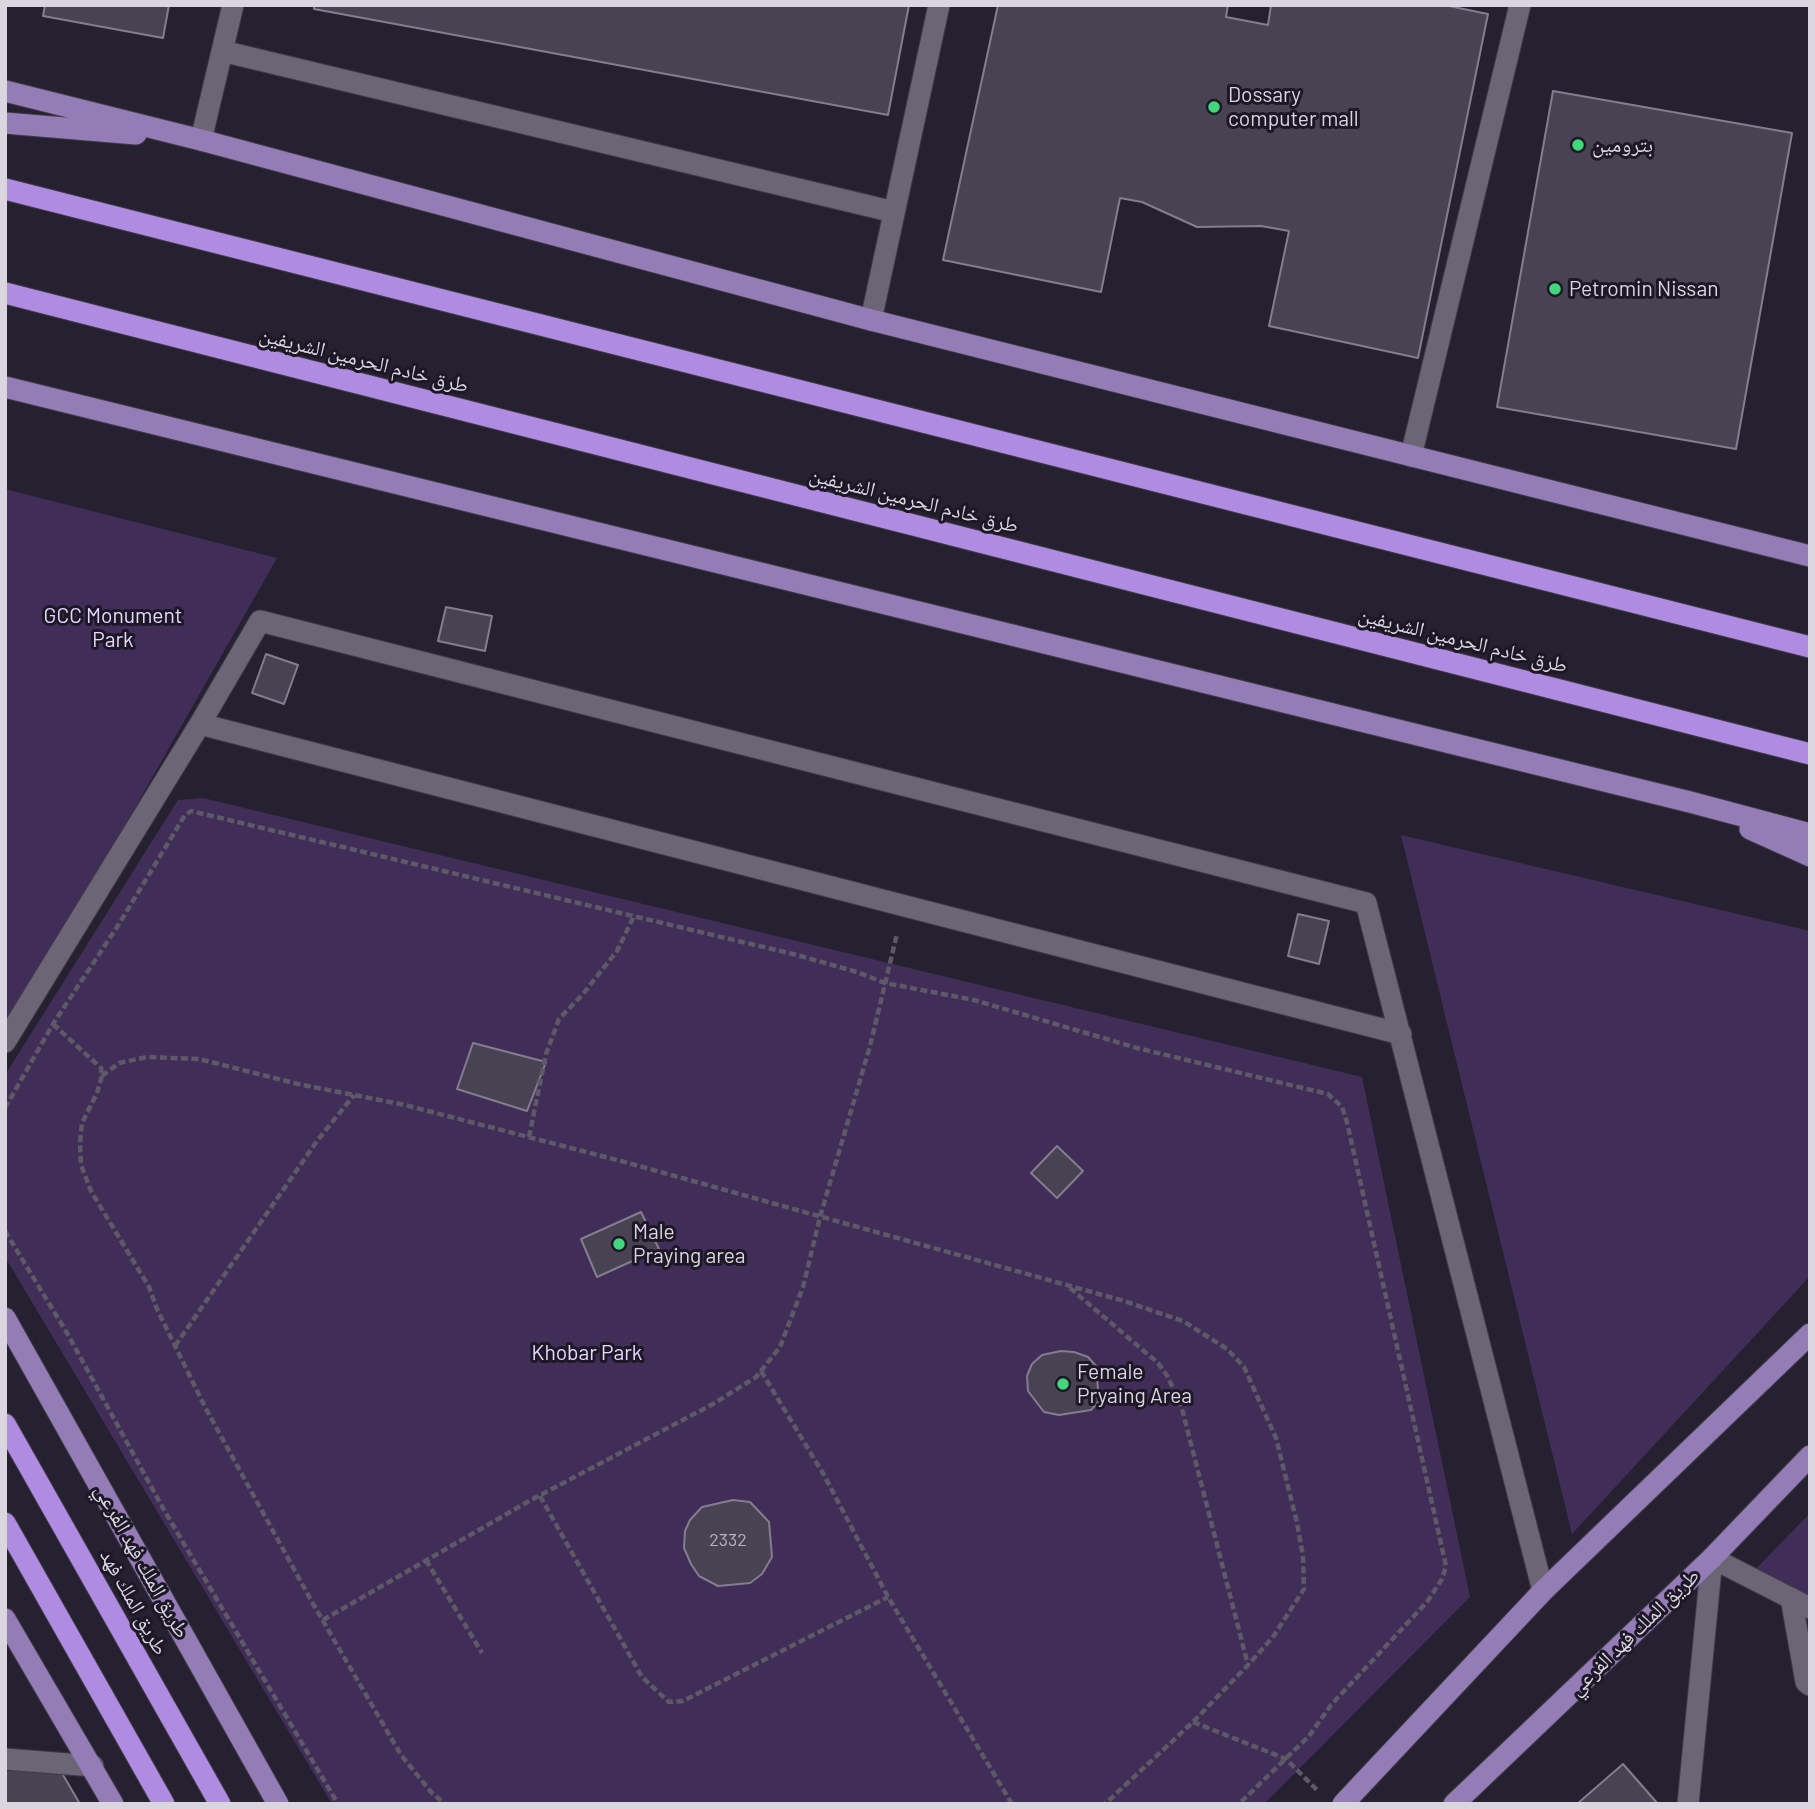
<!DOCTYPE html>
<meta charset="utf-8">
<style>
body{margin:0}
#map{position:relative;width:1815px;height:1809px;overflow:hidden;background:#262130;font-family:Barlow,sans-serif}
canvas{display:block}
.frame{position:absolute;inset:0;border:7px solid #dad6e0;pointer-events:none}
</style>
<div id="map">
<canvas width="1815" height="1809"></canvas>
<div class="frame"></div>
</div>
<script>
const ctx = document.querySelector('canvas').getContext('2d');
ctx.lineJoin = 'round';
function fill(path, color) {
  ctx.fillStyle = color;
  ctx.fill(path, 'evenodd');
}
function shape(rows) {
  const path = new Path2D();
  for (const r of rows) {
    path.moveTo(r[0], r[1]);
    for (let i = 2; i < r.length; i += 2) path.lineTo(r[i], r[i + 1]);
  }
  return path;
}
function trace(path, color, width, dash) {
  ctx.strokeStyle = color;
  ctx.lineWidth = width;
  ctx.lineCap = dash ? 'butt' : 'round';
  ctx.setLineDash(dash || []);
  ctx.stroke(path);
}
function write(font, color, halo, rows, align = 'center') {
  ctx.font = font + ' Barlow,"Noto Naskh Arabic",sans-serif';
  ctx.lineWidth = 6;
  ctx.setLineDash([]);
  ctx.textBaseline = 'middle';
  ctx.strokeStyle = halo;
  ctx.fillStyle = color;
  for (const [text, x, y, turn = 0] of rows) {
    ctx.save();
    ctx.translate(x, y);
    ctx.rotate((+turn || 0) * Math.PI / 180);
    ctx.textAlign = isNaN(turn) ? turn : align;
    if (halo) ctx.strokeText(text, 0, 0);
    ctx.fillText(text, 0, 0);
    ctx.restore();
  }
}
fill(shape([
 [5,489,277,558,5,1036],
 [203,798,1362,1077,1470,1597,1264,1804,332,1804,5,1257,5,1075,178,800],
 [1401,835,1810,931,1810,1276,1572,1534],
 [1810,1513,1810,1605,1753,1572]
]), '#402e59');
const building = shape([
 [45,5,169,5,163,38,43,16,45,5],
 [314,5,909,5,888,115,314,9,314,5],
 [998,5,1228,5,1226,17,1268,25,1271,5,1444,5,1488,14,1418,358,1269,326,1289,231,1261,226,1197,227,1142,202,1120,198,1101,292,943,260,998,5],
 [1553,91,1792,133,1736,449,1497,407,1553,91],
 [446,607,492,616,485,651,438,641,446,607],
 [266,654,298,665,284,704,252,693,266,654],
 [1298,914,1329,921,1319,964,1288,956,1298,914],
 [473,1043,546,1062,527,1111,457,1089,473,1043],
 [1057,1146,1083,1171,1057,1198,1031,1173,1057,1146],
 [641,1212,659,1249,597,1277,581,1239,641,1212],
 [1061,1351,1074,1352,1088,1357,1096,1366,1099,1401,1091,1410,1059,1415,1044,1412,1028,1391,1027,1376,1032,1364,1042,1355,1061,1351],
 [733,1500,750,1502,769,1522,772,1557,762,1574,750,1583,718,1586,699,1576,691,1564,684,1548,685,1531,690,1520,702,1507,733,1500],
 [5,1764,59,1768,80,1804,5,1804,5,1764],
 [1623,1764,1658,1804,1577,1804,1623,1764]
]);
fill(building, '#494253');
trace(building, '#837d8f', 2);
const minor = shape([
 [222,51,894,212],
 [201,140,233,5],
 [871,320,939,5],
 [1411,456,1520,5],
 [200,724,1401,1034],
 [5,1042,200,724,260,621,1366,903,1543,1591],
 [1791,1598,1806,1682,1810,1685],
 [5,1759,93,1766],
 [1688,1804,1712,1558,1810,1608]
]);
const major = shape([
 [5,91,201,140,871,320,1810,556],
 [5,123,136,134],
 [5,387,1690,802,1810,834],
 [1750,829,1810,856],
 [5,1318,278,1804],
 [5,1619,113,1804],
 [1343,1804,1543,1591,1810,1334],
 [1454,1804,1712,1558,1810,1456]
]);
const highway = shape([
 [5,189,1810,647],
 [5,293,1810,754],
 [5,1424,220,1804],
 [5,1523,164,1804]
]);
trace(minor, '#403b47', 23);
trace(major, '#403b47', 23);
trace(highway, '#403b47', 23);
trace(shape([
 [53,1024,101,1068,102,1076,97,1093,82,1123,80,1143,81,1165,91,1191,149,1287,157,1309,205,1407,312,1602,401,1755,431,1792,445,1804],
 [102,1076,119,1063,147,1057,199,1059,298,1084,405,1105,621,1161,1124,1301,1183,1321,1227,1349,1244,1367,1276,1438,1297,1523,1303,1556,1304,1589,1273,1637,1248,1665,1193,1722,1105,1804],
 [5,1108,53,1024,119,924,185,815,191,811,793,954,857,972,885,983,974,1000,1137,1048,1328,1094,1342,1107,1347,1122,1446,1566,1442,1579,1427,1602,1331,1705,1309,1736,1239,1804],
 [529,1137,546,1054,559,1019,583,994,617,951,634,916],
 [5,1231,67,1333,164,1510,338,1804],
 [1070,1288,1158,1363,1168,1377,1182,1409,1248,1665],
 [175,1346,317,1141,354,1095],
 [761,1371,824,1475,888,1597,1012,1804],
 [540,1496,642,1677,669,1702,683,1701,888,1597],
 [426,1560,482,1653],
 [323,1620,531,1500,713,1404,756,1377,761,1371,780,1347,803,1287,820,1217,870,1046,897,934],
 [1193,1722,1286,1759,1318,1791]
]), '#5e5966', 4.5, [7, 3.5]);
trace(minor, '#6b6576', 21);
trace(major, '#947cb6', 21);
trace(highway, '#af8ce1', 21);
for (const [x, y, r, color] of [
 [1214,107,7,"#41d77c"],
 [1578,145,7,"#41d77c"],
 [1555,289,7,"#41d77c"],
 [619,1244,7,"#41d77c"],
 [1063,1384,7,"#41d77c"]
]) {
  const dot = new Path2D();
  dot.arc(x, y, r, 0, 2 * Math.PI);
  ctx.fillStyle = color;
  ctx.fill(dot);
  trace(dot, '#1d1726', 2.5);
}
write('18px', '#b6b1bd', null, [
 ["2332",728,1540]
]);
write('21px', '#dad6e0', '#1d1726', [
 ["Dossary",1228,95],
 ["computer mall",1228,119],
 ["بترومين",1592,145],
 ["Petromin Nissan",1569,289],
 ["Male",633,1232],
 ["Praying area",633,1256],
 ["Female",1077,1372],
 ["Pryaing Area",1077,1396]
], 'left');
write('21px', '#dad6e0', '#1d1726', [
 ["طرق خادم الحرمين الشريفين",364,360,14],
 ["طرق خادم الحرمين الشريفين",914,500,14],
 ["طرق خادم الحرمين الشريفين",1463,640,14],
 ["طريق الملك فهد الفرعي",142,1561,61],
 ["طريق الملك فهد",134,1602,61],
 ["طريق الملك فهد الفرعي",1634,1632,-44]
]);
write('21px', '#e5d7fd', '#1d1726', [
 ["GCC Monument",113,616],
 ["Park",113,640],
 ["Khobar Park",587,1353]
]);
</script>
